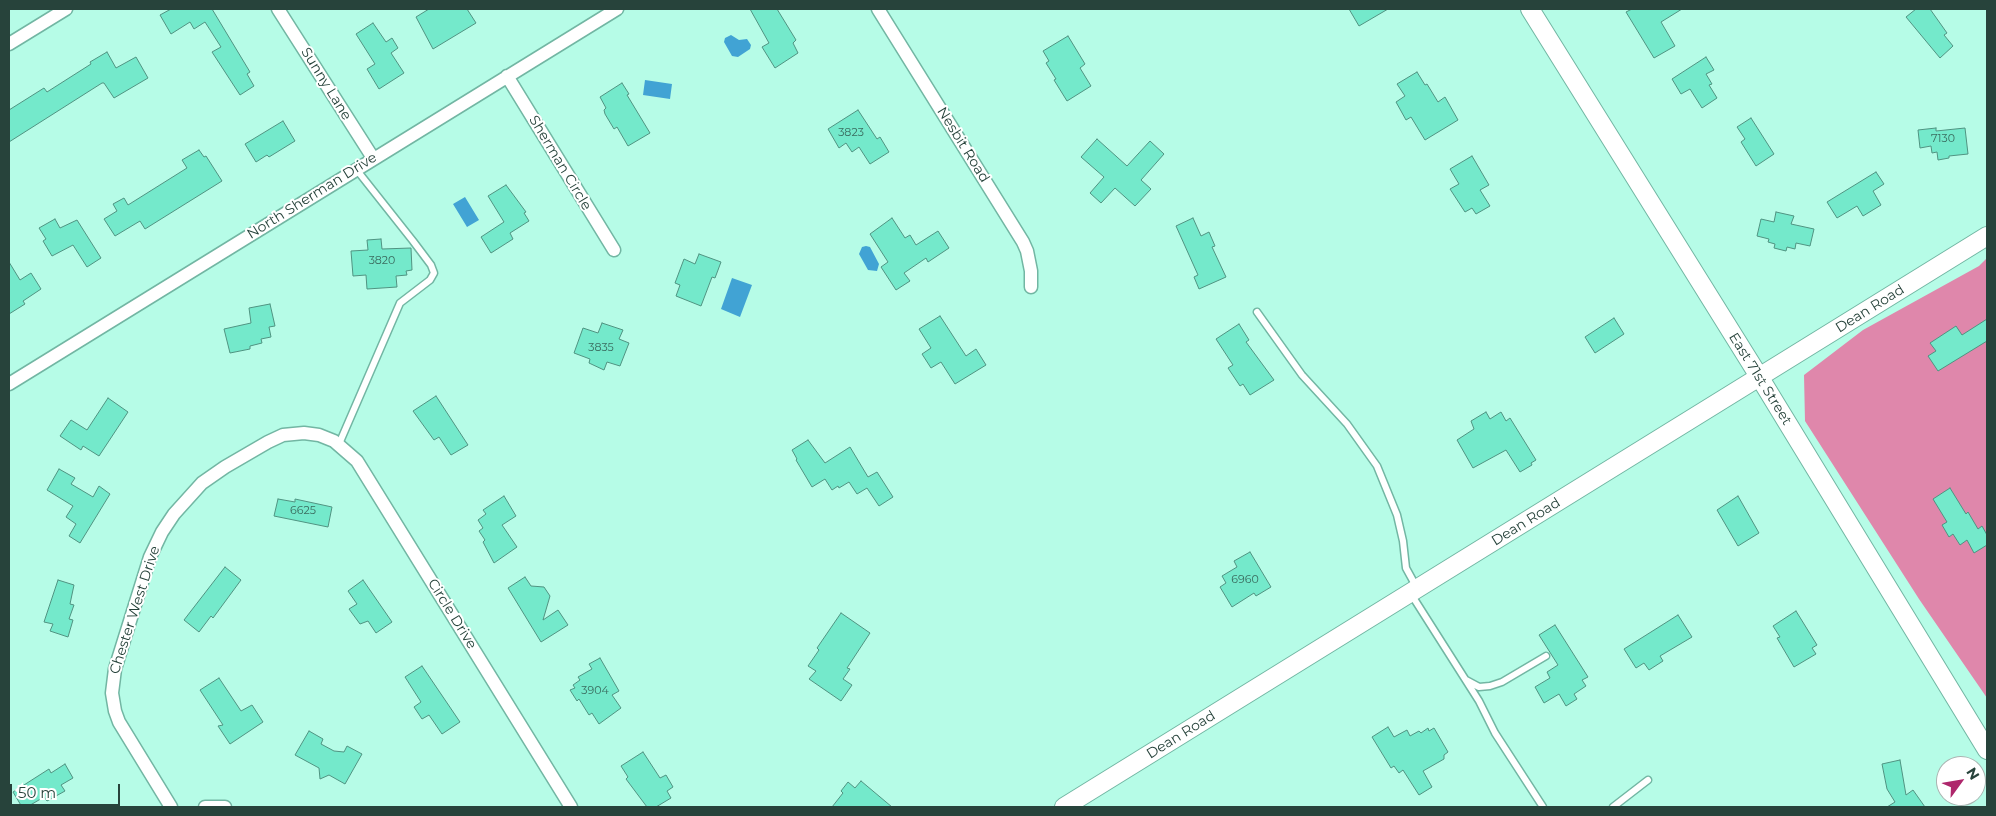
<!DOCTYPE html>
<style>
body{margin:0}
#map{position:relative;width:1996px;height:816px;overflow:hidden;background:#b6fce7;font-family:Montserrat,sans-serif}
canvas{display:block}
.frame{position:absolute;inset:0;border:10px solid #27433b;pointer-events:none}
.north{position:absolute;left:1936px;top:756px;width:50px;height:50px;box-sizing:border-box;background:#fff;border:1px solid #a9b4b1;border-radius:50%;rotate:58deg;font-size:14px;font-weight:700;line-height:20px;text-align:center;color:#27433b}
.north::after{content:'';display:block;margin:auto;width:18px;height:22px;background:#ae276c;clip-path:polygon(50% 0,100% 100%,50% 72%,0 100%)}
.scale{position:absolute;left:10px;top:784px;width:110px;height:22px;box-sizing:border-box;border:2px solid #27433b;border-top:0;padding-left:6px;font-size:15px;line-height:18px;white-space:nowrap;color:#27433b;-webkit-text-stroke:4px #fff;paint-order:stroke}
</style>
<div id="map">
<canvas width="1996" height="816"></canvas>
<div class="frame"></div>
<div class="north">N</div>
<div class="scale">50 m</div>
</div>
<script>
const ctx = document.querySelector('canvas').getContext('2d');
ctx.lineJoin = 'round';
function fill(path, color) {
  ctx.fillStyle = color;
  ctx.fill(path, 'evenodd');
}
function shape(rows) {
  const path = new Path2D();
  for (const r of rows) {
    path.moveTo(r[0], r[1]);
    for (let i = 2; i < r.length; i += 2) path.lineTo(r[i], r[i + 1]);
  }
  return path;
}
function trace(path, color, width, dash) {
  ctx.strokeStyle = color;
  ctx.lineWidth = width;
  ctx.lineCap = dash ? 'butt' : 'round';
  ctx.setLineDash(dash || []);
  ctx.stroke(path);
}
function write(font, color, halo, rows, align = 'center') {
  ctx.font = font + ' Montserrat,sans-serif';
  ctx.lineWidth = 4;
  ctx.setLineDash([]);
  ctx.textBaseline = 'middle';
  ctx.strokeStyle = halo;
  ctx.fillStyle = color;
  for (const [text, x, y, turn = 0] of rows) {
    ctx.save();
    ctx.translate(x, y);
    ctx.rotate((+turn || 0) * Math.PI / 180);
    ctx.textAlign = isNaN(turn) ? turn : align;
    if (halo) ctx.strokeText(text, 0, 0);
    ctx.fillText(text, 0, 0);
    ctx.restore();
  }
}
fill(shape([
 [1987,258,1987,698,1919,599,1805,421,1804,375,1863,330,1979,266]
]), '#df87ab');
fill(shape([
 [731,35,739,40,747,39,751,45,750,49,738,57,732,56,724,42,725,38],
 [645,80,672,84,670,99,643,95],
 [465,197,479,220,467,227,453,204],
 [866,246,870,247,879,264,877,271,868,270,859,254,862,247],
 [732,278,752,285,740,317,721,309]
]), '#41a3d4');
const building = shape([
 [171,9,212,9,250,72,247,74,254,86,240,95,212,52,221,47,205,22,194,29,190,22,171,34,160,15,171,9],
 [429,9,467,9,476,23,433,49,416,17,429,9],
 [750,9,777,9,796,40,793,43,798,53,775,68,762,47,769,43,750,9],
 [1349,9,1388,9,1359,26,1349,9],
 [1632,9,1682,9,1661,22,1675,46,1654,58,1626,12,1632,9],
 [1916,9,1930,9,1947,33,1944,35,1953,46,1940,58,1906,17,1916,9],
 [373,23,386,42,392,38,398,48,391,53,404,73,379,89,367,69,375,64,356,34,373,23],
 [1068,36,1085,64,1080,68,1091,86,1067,101,1054,80,1056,79,1046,63,1049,61,1043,51,1068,36],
 [107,52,116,68,136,57,148,78,114,98,104,83,102,83,9,142,9,110,44,88,47,92,91,64,90,62,107,52],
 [1706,57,1714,70,1706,74,1712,84,1709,85,1717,98,1702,108,1690,89,1681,94,1672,79,1706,57],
 [1417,72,1425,85,1427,84,1438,102,1445,97,1458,120,1425,140,1411,117,1406,120,1396,102,1405,96,1397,84,1417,72],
 [622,83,629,94,627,95,650,133,628,146,617,127,614,129,605,114,604,110,606,108,600,97,622,83],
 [858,110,877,139,880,137,889,152,870,164,859,147,852,152,846,143,839,148,828,129,858,110],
 [1751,118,1774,154,1756,166,1741,142,1745,139,1737,127,1751,118],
 [283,121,295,141,269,157,267,155,256,162,245,144,283,121],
 [1936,128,1936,131,1965,128,1968,154,1949,156,1949,158,1938,160,1937,152,1932,153,1931,146,1920,148,1918,130,1936,128],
 [1097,139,1127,166,1150,141,1164,154,1141,180,1151,189,1135,206,1115,188,1101,203,1090,193,1104,177,1081,157,1097,139],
 [199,150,204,157,206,156,222,181,145,229,140,221,115,236,104,219,117,211,113,204,124,198,128,205,187,168,182,160,199,150],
 [1472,156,1489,185,1480,190,1490,206,1476,214,1472,208,1465,212,1450,189,1459,184,1450,169,1472,156],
 [1876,172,1884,184,1873,191,1881,205,1863,216,1857,206,1837,218,1827,202,1876,172],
 [506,185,526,212,524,213,529,221,510,233,513,239,491,253,481,237,504,222,488,196,506,185],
 [1776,212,1794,216,1791,224,1814,229,1810,246,1796,243,1795,249,1787,247,1786,251,1774,248,1775,244,1768,242,1769,239,1757,236,1761,219,1774,222,1776,212],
 [892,218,905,238,910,235,916,245,938,231,949,248,928,262,926,258,904,273,910,281,896,290,881,267,888,262,870,234,892,218],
 [1193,218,1201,236,1209,232,1215,246,1212,247,1226,277,1199,289,1194,277,1198,275,1176,226,1193,218],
 [55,219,60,228,77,220,101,258,87,267,73,245,52,256,43,241,46,239,39,228,55,219],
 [381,239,382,249,411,248,412,270,406,271,407,275,396,276,397,287,367,289,366,275,353,276,351,251,368,250,367,240,381,239],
 [699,254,721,262,715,278,712,277,701,306,676,296,680,285,675,283,684,259,695,264,699,254],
 [9,262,20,280,31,273,41,289,23,301,25,304,9,314,9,262],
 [270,304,275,326,269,327,271,337,261,339,262,343,250,346,250,349,230,353,224,329,251,323,249,308,270,304],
 [940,316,966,356,976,349,986,365,955,384,941,362,931,368,922,354,931,348,919,329,940,316],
 [1614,318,1624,334,1595,353,1585,337,1614,318],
 [1987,319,1987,341,1938,371,1928,356,1936,351,1930,343,1956,326,1962,335,1987,319],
 [602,323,623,330,619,339,629,343,620,366,607,362,604,370,589,363,590,359,574,353,583,328,598,333,602,323],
 [1239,324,1249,340,1246,342,1274,380,1250,395,1243,384,1240,386,1228,368,1233,365,1216,339,1239,324],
 [436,396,468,445,451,455,439,437,434,440,413,411,436,396],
 [108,398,128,412,99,456,83,446,81,450,60,436,71,420,87,430,108,398],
 [1486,412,1490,419,1501,412,1506,421,1510,418,1536,460,1531,463,1532,465,1520,472,1506,450,1473,468,1457,440,1474,429,1471,421,1486,412],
 [808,440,825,463,850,447,868,477,877,472,893,497,879,506,867,488,857,494,849,482,839,488,838,486,832,490,825,479,812,487,796,460,797,459,792,450,808,440],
 [59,469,75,478,71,484,93,497,99,486,110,494,80,543,69,536,76,524,66,517,73,506,47,490,59,469],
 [1950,488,1966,514,1968,512,1978,529,1982,526,1987,535,1987,545,1974,553,1967,540,1960,545,1953,534,1949,537,1942,525,1947,522,1933,499,1950,488],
 [504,496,516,516,502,525,517,547,494,563,483,542,485,540,479,531,483,528,478,520,486,514,483,510,504,496],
 [1738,496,1759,533,1738,546,1717,510,1738,496],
 [278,499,295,502,295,499,332,507,328,527,274,516,278,499],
 [1250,552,1271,587,1256,596,1254,593,1232,607,1220,587,1226,583,1222,576,1237,567,1234,561,1250,552],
 [225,567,241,580,213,618,211,616,199,632,184,620,225,567],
 [525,577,531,586,544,587,550,596,543,620,558,610,568,625,541,642,508,588,525,577],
 [58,580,74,585,70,604,74,605,69,619,73,620,68,637,50,631,53,624,44,622,58,580],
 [363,580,392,622,376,633,368,621,360,624,349,609,357,604,348,591,363,580],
 [1796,611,1817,645,1812,648,1816,654,1794,667,1777,638,1780,637,1773,626,1796,611],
 [841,613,870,633,847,668,850,669,843,679,852,685,841,701,809,679,816,671,808,666,819,650,817,648,841,613],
 [1678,615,1692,637,1660,656,1663,661,1649,670,1644,663,1636,668,1624,649,1678,615],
 [1555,625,1588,677,1582,680,1586,686,1574,694,1577,699,1566,706,1559,694,1544,703,1535,687,1550,678,1547,672,1558,665,1539,635,1555,625],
 [600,658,619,691,612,695,621,708,599,724,592,713,589,715,579,699,577,701,570,690,575,688,573,685,580,680,578,677,592,669,589,664,600,658],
 [422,666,460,722,442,734,429,715,422,719,414,707,421,702,405,677,422,666],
 [219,678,241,711,252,705,263,722,230,744,218,726,223,725,200,690,219,678],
 [1388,727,1394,737,1407,730,1410,736,1419,731,1421,733,1428,728,1429,731,1434,728,1448,752,1444,755,1444,759,1423,771,1432,787,1419,795,1403,770,1399,773,1394,766,1391,768,1372,737,1388,727],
 [309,731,323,739,321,744,334,751,344,752,347,746,362,754,345,784,329,775,320,779,319,768,295,755,309,731],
 [643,752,660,778,666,775,673,787,667,791,671,798,656,807,647,807,626,779,628,777,621,766,643,752],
 [1900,760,1906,795,1913,790,1925,807,1887,807,1895,802,1887,789,1882,764,1900,760],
 [65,764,73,778,61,785,65,791,47,801,44,797,27,807,22,807,13,792,49,769,51,773,65,764],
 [861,781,892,807,832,807,843,793,841,791,848,782,855,788,861,781]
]);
fill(building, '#74e9cb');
trace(building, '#509381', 1);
const lane = shape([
 [1257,312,1302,375,1347,424,1377,466,1397,515,1403,541,1406,568,1417,588],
 [339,444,400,303,430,280,434,273,431,265,413,241,356,169],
 [1411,594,1479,701,1495,733,1543,807],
 [1466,680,1479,687,1490,686,1502,682,1546,656],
 [1613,807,1648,780]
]);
const street = shape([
 [278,9,373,158],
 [878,9,1023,242,1027,251,1031,271,1031,287],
 [9,44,66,9],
 [507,76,614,250],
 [9,384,617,9],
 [171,807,119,722,115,711,112,693,115,669,150,557,162,532,174,514,202,483,225,467,268,442,283,435,304,433,319,435,334,441,357,461,571,807],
 [205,807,225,807]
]);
const secondary = shape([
 [1530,9,1760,378,1987,750],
 [1064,807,1987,236]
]);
trace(lane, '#72b6a3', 9);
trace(street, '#72b6a3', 15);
trace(secondary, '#72b6a3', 20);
trace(lane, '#fff', 6);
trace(street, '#fff', 12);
trace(secondary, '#fff', 18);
write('11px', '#3a6c5f', null, [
 ["3823",851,133],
 ["7130",1943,139],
 ["3820",382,261],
 ["3835",601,348],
 ["6625",303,511],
 ["6960",1245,580],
 ["3904",595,691]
]);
write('14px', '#27433b', '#fff', [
 ["Sunny Lane",326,84,58],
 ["Nesbit Road",963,145,58],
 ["Sherman Circle",560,163,59],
 ["North Sherman Drive",312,196,-32],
 ["Dean Road",1870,309,-32],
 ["East 71st Street",1760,379,58],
 ["Dean Road",1526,522,-32],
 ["Chester West Drive",135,610,-72],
 ["Circle Drive",452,614,58],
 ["Dean Road",1181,735,-32]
]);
</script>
